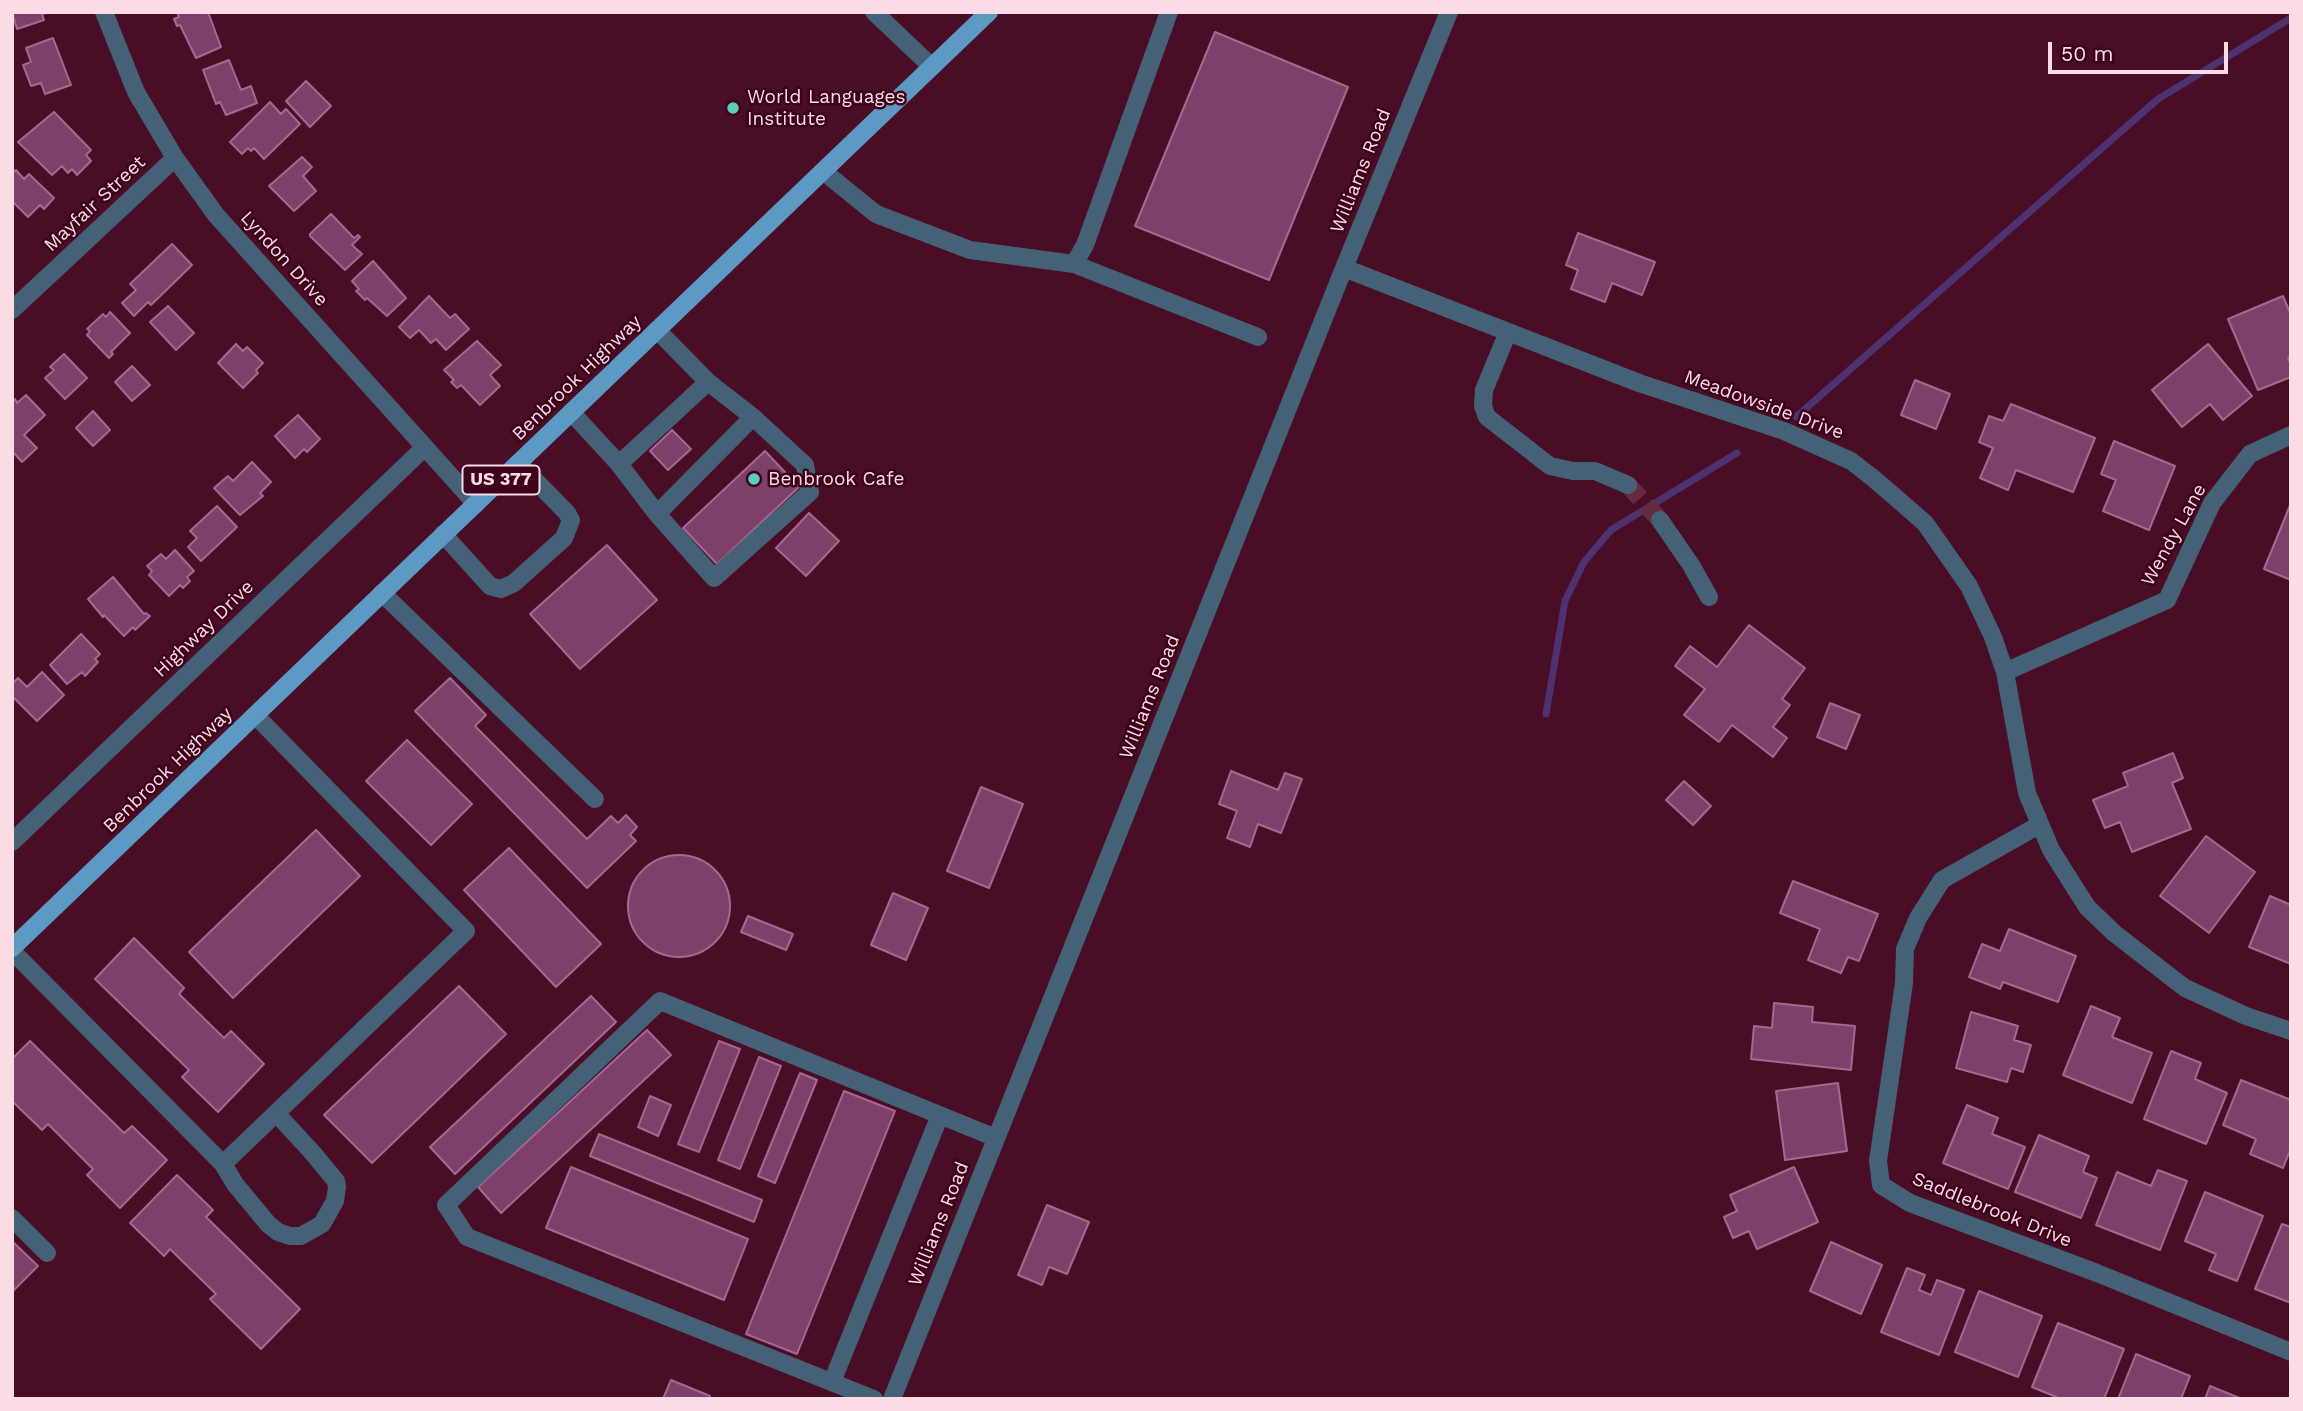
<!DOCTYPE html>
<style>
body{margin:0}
#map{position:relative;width:2303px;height:1411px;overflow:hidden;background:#490d26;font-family:"Work Sans",sans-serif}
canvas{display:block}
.frame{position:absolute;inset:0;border:14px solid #fcdce4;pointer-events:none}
.scale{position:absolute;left:2048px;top:42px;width:180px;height:32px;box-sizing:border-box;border:4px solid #fcdce4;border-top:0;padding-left:9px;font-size:21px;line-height:24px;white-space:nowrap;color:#fcdce4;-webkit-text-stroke:5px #3d021c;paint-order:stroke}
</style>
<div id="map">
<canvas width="2303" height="1411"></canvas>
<div class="frame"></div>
<div class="scale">50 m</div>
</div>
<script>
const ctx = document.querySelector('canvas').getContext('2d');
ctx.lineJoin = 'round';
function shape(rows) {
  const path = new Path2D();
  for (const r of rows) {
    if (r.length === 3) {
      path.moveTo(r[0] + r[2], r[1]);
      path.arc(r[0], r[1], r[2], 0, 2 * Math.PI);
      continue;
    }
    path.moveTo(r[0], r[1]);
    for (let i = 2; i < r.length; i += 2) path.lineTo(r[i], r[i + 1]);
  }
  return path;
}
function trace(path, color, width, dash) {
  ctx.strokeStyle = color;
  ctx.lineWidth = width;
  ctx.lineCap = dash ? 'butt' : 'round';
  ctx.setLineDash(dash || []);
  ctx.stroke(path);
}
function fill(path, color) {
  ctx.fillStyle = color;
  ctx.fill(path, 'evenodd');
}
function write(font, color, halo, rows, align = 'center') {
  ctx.font = font + ' "Work Sans",sans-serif';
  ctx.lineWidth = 5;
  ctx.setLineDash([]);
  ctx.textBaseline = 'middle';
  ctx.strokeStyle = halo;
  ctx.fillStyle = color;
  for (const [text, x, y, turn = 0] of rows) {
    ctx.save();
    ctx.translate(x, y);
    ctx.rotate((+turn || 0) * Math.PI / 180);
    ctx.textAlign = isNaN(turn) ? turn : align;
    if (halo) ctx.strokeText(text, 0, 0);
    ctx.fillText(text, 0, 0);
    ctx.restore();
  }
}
trace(shape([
 [1796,417,2158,99,2291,18],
 [1546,714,1565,601,1584,562,1611,530,1737,453]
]), '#4c3271', 7);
const building = shape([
 [12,12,46,12,46,13,42,14,44,20,17,29,12,12],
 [177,12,208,12,221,47,196,58,180,25,177,26,174,19,179,17,177,12],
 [1215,32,1348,87,1269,280,1135,226,1215,32],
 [53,38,71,85,45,94,41,83,31,86,23,65,31,62,26,48,53,38],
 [229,60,241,90,251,86,257,103,226,115,220,102,216,104,203,70,229,60],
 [306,81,331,106,310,127,286,101,306,81],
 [270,102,281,114,286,109,300,124,264,159,254,148,251,151,248,148,242,154,230,142,270,102],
 [54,112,91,150,86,155,91,161,77,175,72,169,68,173,62,166,52,175,18,142,54,112],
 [302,157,312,167,303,176,316,191,294,211,269,186,302,157],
 [16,170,24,179,29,174,54,198,44,209,40,205,28,217,12,201,12,173,16,170],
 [331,214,354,238,358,235,360,237,352,245,362,254,345,270,310,236,310,234,331,214],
 [1578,233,1655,262,1642,295,1612,283,1605,302,1571,289,1578,270,1566,265,1578,233],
 [172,244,192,265,151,305,148,302,134,316,122,303,136,290,130,284,172,244],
 [373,261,406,298,387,316,367,298,365,300,356,291,359,289,352,281,373,261],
 [429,296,450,318,455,314,469,329,446,350,436,339,431,343,419,330,410,338,399,327,429,296],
 [2283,296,2291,315,2291,356,2288,358,2291,365,2291,377,2258,390,2228,319,2283,296],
 [168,306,194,333,176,350,150,322,168,306],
 [110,312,130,333,111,352,113,354,109,358,87,335,90,331,87,329,103,314,106,317,110,312],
 [477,341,501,365,490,375,500,386,480,405,461,385,457,388,451,382,454,380,444,370,477,341],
 [236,344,243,351,247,347,263,363,256,370,258,373,243,388,218,363,236,344],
 [2208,344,2252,396,2223,420,2210,404,2182,427,2152,390,2208,344],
 [64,354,87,378,65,399,45,378,54,370,50,367,64,354],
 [132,366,150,385,132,401,115,382,132,366],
 [1915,380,1950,394,1936,429,1901,415,1915,380],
 [26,395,45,415,24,435,37,448,22,462,12,451,12,402,15,399,17,403,26,395],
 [2011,404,2095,438,2073,492,2016,470,2008,490,1980,478,1993,448,1979,442,1989,416,2003,421,2011,404],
 [93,411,110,430,93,446,76,428,93,411],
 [298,415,320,439,307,452,304,449,295,458,275,436,298,415],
 [672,430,691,449,668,470,650,451,672,430],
 [2114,441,2175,466,2149,530,2103,511,2116,480,2101,474,2114,441],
 [765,451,799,487,717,564,683,528,765,451],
 [252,462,271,482,260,493,263,496,240,515,214,488,228,476,233,481,252,462],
 [2291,503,2291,580,2264,569,2291,503],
 [217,506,237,527,201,561,188,547,197,538,190,531,217,506],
 [809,513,839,541,806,576,776,548,809,513],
 [607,545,657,600,580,669,530,614,607,545],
 [175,550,194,571,187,577,190,581,183,588,180,585,169,596,149,575,152,571,147,566,161,554,166,559,175,550],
 [113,577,144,614,146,613,150,616,135,630,133,627,124,636,104,615,103,617,88,599,113,577],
 [1749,625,1805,668,1782,699,1790,705,1773,727,1787,738,1773,757,1732,725,1719,742,1684,715,1705,689,1675,666,1690,646,1717,667,1749,625],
 [81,634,100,654,95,659,98,662,85,676,82,672,67,684,50,665,81,634],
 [42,672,64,695,37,721,12,696,12,684,18,678,27,687,42,672],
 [450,678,486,715,475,726,587,839,611,816,618,823,626,815,637,827,630,835,636,841,587,888,415,711,450,678],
 [1830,703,1860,715,1846,749,1817,737,1830,703],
 [407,740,472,804,431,845,366,781,407,740],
 [2173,753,2183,778,2172,783,2191,829,2132,852,2120,822,2105,828,2093,800,2128,786,2123,773,2173,753],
 [1231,771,1278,790,1285,773,1302,779,1281,833,1258,824,1250,847,1227,838,1237,811,1219,804,1231,771],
 [1684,781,1711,806,1693,825,1666,800,1684,781],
 [981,787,1023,804,989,888,947,871,981,787],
 [316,830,360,876,233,998,189,952,316,830],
 [2206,836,2255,872,2209,933,2160,896,2206,836],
 [509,848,601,944,556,987,464,890,509,848],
 [679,906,51],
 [1793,881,1878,914,1859,961,1848,957,1841,973,1808,960,1820,929,1780,913,1793,881],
 [893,893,928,908,906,960,871,945,893,893],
 [2270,896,2291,905,2291,964,2249,947,2270,896],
 [748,916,793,934,786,950,741,932,748,916],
 [2009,929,2076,956,2058,1002,2003,982,2000,989,1969,977,1982,944,2000,951,2009,929],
 [134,938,184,988,179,994,224,1038,231,1031,264,1064,218,1112,182,1077,189,1070,95,979,134,938],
 [459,986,506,1034,372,1163,324,1115,459,986],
 [591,996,616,1022,455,1174,430,1147,591,996],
 [1774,1003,1813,1007,1812,1022,1855,1026,1851,1070,1751,1059,1754,1026,1772,1028,1774,1003],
 [2091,1006,2120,1018,2112,1037,2152,1053,2132,1103,2063,1075,2091,1006],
 [1971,1012,2018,1026,2014,1040,2031,1045,2023,1072,2011,1068,2007,1082,1956,1068,1971,1012],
 [647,1030,671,1055,501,1213,478,1187,647,1030],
 [30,1041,124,1133,132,1126,167,1160,120,1208,87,1175,93,1169,48,1124,42,1130,12,1101,12,1059,30,1041],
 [719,1041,740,1049,699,1152,678,1144,719,1041],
 [2171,1051,2201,1063,2195,1079,2227,1093,2206,1144,2144,1119,2171,1051],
 [759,1057,781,1066,740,1169,718,1160,759,1057],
 [800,1073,817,1080,775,1183,758,1176,800,1073],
 [2241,1080,2291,1100,2291,1148,2283,1168,2250,1154,2256,1139,2223,1125,2241,1080],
 [1838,1083,1847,1151,1785,1160,1776,1091,1838,1083],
 [844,1091,895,1111,797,1354,746,1334,844,1091],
 [650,1096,671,1105,658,1136,638,1127,650,1096],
 [1967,1105,1998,1118,1992,1134,2025,1147,2008,1189,1943,1163,1967,1105],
 [599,1134,762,1200,754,1222,590,1156,599,1134],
 [2039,1135,2089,1156,2083,1172,2097,1178,2081,1218,2015,1192,2039,1135],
 [571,1167,748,1239,724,1300,546,1228,571,1167],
 [1794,1167,1818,1222,1757,1249,1749,1231,1733,1238,1724,1217,1737,1211,1730,1195,1794,1167],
 [2158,1170,2187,1181,2160,1250,2096,1225,2117,1172,2151,1186,2158,1170],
 [177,1175,213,1210,206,1217,300,1309,261,1349,210,1299,216,1294,170,1249,164,1256,130,1223,177,1175],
 [2205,1192,2263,1216,2237,1281,2209,1270,2216,1254,2185,1241,2205,1192],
 [1047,1205,1089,1222,1067,1274,1049,1267,1042,1285,1018,1275,1047,1205],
 [2282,1224,2291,1227,2291,1303,2255,1289,2282,1224],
 [12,1241,38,1266,12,1292,12,1241],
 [1831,1242,1882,1265,1861,1314,1810,1291,1831,1242],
 [1907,1268,1925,1275,1919,1290,1931,1295,1937,1280,1964,1290,1939,1355,1881,1332,1907,1268],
 [1979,1291,2042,1316,2018,1377,1955,1352,1979,1291],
 [2058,1323,2124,1349,2104,1399,2061,1399,2032,1387,2058,1323],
 [2136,1354,2190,1376,2181,1399,2118,1399,2136,1354],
 [671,1380,710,1396,709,1399,663,1399,671,1380],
 [2210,1386,2242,1399,2205,1399,2210,1386]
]);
fill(building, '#7f3f6b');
trace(building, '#a46990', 2);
trace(shape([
 [1628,485,1660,520]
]), '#642c42', 18, [18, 9]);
trace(shape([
 [104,12,136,92,175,158,216,215,476,504],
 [874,12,932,67],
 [823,171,876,214,970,250,1074,264,1085,245,1169,12],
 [1074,264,1258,337],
 [1344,268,1639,383,1784,431,1851,461,1873,478,1925,523,1969,586,1993,637,2005,672,2027,793,2051,850,2087,907,2114,933,2185,988,2246,1016,2291,1031],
 [12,310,175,158],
 [1508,332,1484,390,1483,406,1487,417,1550,466,1573,471,1595,471,1628,485],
 [571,412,619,464,657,514,753,417,708,382,657,330],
 [619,464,708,382],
 [657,514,714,578,810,492,805,465,753,417],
 [1660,520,1691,565,1709,597],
 [443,534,490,586,501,589,514,583,564,538,571,520,567,513,518,463],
 [382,593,595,799],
 [2005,672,2167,600,2212,503,2250,454,2291,435],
 [2039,825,1942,880,1918,918,1905,949,1904,983,1878,1161,1881,1185,1910,1203,2097,1273,2291,1352],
 [12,842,425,447],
 [12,951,223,1164,466,931,255,715],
 [223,1164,235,1184,268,1224,278,1232,290,1236,301,1236,322,1224,335,1201,337,1187,336,1181,311,1151,276,1113],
 [12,1218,47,1253],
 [832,1382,940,1115],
 [874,1399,467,1237,446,1205,660,1001,996,1138],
 [892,1399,1344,268,1449,12]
]), '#446175', 18);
trace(shape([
 [12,948,989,12]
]), '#5c99c3', 18);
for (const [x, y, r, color] of [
 [733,108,7,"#5cceba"],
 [754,479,7,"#5cceba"]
]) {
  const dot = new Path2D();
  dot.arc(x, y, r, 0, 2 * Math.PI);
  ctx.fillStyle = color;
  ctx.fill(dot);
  trace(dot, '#3d021c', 2.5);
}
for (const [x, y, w] of [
 [501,480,77]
]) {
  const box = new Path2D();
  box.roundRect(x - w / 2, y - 14.5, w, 29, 5);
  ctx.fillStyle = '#3d021c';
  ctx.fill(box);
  trace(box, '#fcdce4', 2);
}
write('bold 18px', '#fcdce4', null, [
 ["US 377",501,480]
]);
write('19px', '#fcdce4', '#3d021c', [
 ["World Languages",747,97],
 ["Institute",747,119],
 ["Benbrook Cafe",768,479]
], 'left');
write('19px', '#fcdce4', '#3d021c', [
 ["Williams Road",1361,171,-68],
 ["Mayfair Street",95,204,-43],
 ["Lyndon Drive",284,259,48],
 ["Benbrook Highway",577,378,-44],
 ["Meadowside Drive",1764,405,20],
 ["Wendy Lane",2174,535,-61],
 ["Highway Drive",204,629,-44],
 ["Williams Road",1150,697,-68],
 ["Benbrook Highway",168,770,-44],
 ["Saddlebrook Drive",1992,1210,22],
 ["Williams Road",939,1224,-68]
]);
</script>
